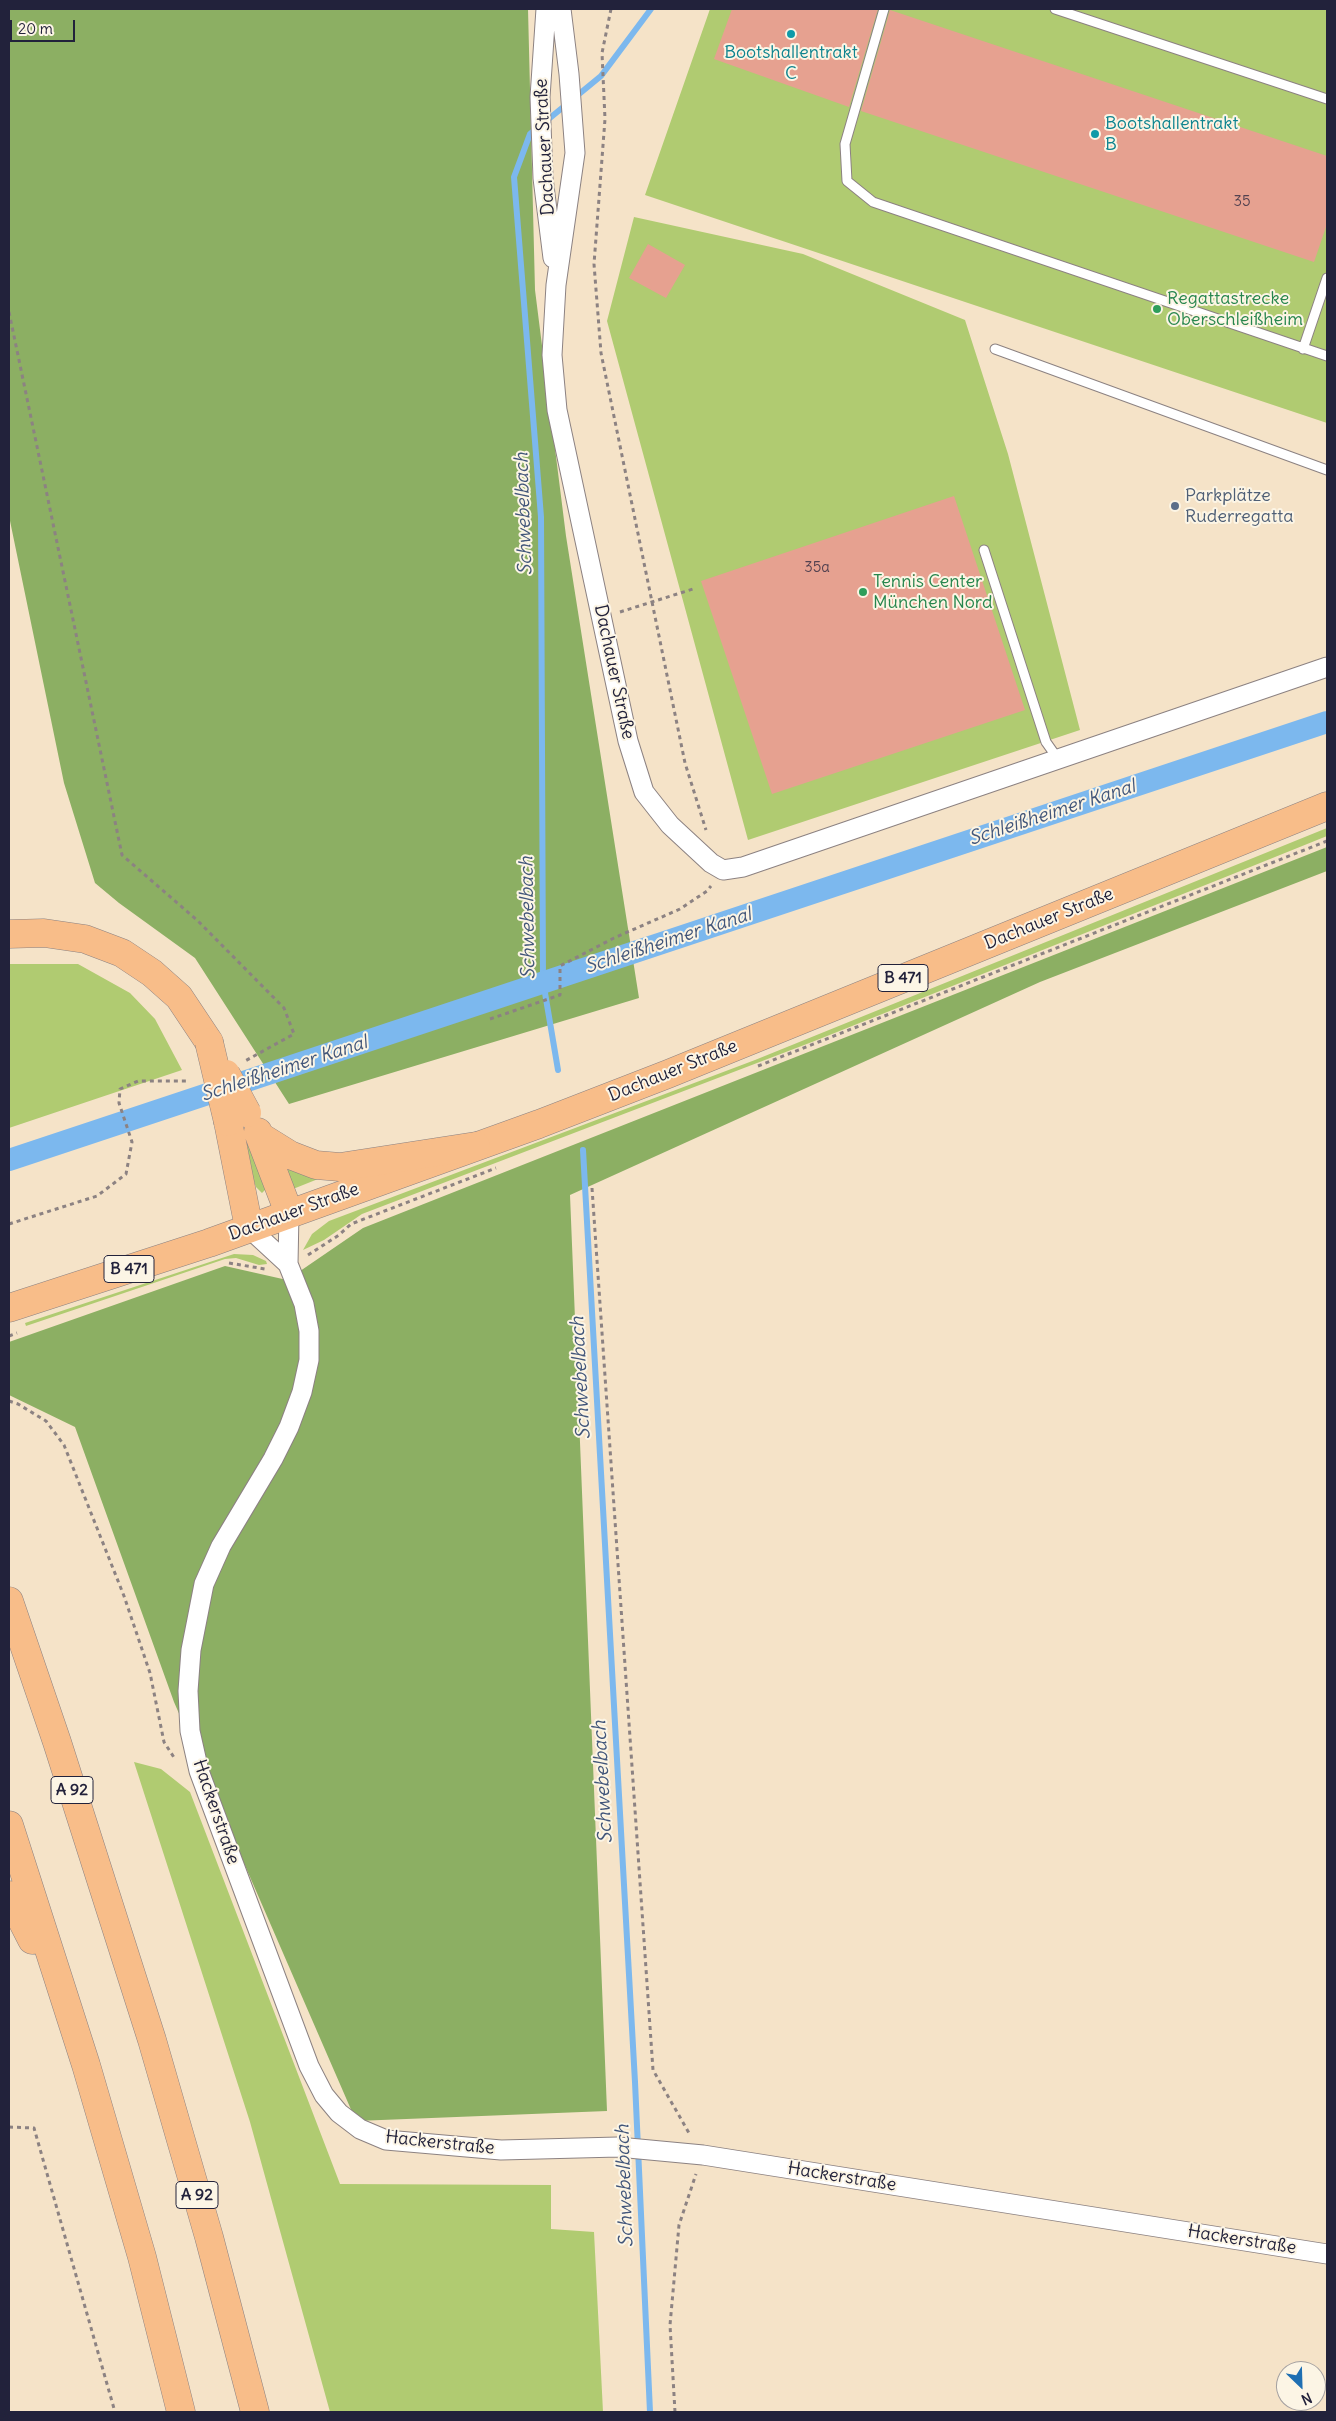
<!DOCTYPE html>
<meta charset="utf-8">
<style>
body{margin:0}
#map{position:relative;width:1336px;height:2421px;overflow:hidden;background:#f5e3c8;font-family:Delius,sans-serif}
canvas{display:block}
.frame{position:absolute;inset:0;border:10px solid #22223b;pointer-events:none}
.north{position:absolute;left:1276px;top:2361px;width:50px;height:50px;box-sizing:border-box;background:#fcf5e5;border:1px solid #a5a1a1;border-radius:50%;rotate:156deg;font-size:14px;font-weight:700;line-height:20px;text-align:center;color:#22223b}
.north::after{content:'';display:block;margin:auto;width:18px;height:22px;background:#1f6fb2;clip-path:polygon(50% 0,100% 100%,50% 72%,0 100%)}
.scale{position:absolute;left:10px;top:20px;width:65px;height:22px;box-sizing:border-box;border:2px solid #22223b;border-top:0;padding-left:6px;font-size:15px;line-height:18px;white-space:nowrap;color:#22223b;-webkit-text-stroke:4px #fcf5e5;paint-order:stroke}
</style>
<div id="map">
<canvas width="1336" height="2421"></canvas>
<div class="frame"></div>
<div class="north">N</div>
<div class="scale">20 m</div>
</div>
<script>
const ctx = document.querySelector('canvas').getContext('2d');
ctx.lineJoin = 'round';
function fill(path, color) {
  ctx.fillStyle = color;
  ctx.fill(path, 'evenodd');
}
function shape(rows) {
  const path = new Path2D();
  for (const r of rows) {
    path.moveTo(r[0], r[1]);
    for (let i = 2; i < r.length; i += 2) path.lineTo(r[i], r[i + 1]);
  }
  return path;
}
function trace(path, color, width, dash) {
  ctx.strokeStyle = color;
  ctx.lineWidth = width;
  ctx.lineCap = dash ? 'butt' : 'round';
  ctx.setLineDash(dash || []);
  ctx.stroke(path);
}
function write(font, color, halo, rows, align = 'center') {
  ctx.font = font + ' Delius,sans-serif';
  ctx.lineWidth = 4;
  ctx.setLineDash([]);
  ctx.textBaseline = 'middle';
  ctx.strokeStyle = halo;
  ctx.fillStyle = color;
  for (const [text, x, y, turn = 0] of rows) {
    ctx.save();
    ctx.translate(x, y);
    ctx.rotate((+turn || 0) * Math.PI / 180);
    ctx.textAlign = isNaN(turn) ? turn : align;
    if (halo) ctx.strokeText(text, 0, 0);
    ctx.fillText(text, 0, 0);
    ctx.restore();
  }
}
fill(shape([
 [710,9,1327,9,1327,423,645,195],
 [634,217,803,254,965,320,1008,454,1080,730,748,840,607,321],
 [1327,828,1327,836,1223,878,812,1042,362,1214,324,1240,303,1250,312,1234,329,1221,755,1060],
 [9,964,78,964,130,993,155,1019,182,1070,9,1128],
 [244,1127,266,1189,262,1193,256,1187,252,1176],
 [283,1164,323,1177,293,1189],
 [234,1254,253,1255,266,1261,267,1264,259,1265,236,1258,225,1259,26,1326,25,1323],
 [134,1762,161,1769,190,1792,340,2184,551,2185,551,2229,594,2232,603,2412,330,2412,250,2122]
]), '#b0cb71');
fill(shape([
 [9,9,528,9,535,290,566,536,639,998,289,1104,195,958,119,903,95,883,64,783,9,516],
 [1327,847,1327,871,1040,982,570,1195,607,2111,356,2121,174,1702,75,1427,9,1395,9,1342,225,1266,287,1280,363,1228]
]), '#8caf63');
trace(shape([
 [545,122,601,76,651,9],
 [537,128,530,134,514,177,541,517,543,981,558,1070],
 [583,1150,635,2082,650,2412]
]), '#7cb8ee', 6);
trace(shape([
 [9,1160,1327,722]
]), '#7cb8ee', 22);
fill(shape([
 [732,9,878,9,849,107,714,59],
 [890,10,1327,156,1327,224,1314,262,861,111],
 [648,244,685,265,666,298,629,278],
 [954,496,1025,710,772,794,701,581]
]), '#e6a190');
const lane = shape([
 [884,9,845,144,847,181,873,202,1327,356],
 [1055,9,1327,99],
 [995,349,1327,470],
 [1303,349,1327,278],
 [984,550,1046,742,1058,759]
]);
const street = shape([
 [546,9,540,97,543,178,553,258],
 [561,9,569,74,575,153,556,285,552,355,557,410,628,741,644,792,670,825,711,863,723,870,743,867,1327,667],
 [249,1228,288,1264,304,1304,309,1331,309,1360,302,1392,289,1427,273,1459,221,1546,204,1584,191,1650,188,1691,190,1731,199,1771,309,2066,324,2095,339,2113,360,2129,386,2140,501,2150,618,2147,703,2155,1327,2254],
 [288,1264,289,1213]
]);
const primary = shape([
 [9,1308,209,1243,539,1124,668,1074,1327,806]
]);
const highway = shape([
 [9,934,44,933,85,939,122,953,152,973,179,997,209,1042],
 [228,1122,249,1228],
 [258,1132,289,1213],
 [261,1137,290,1155,316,1165,340,1167,476,1146],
 [9,1601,57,1742,152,2040,209,2237,255,2412],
 [9,1825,86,2065,142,2257,181,2412],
 [9,1895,32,1940]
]);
trace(lane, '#8c8282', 11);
trace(street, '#8c8282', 21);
trace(primary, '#8c8282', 29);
trace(highway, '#8c8282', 29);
trace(shape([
 [611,9,602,53,605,119,594,264,601,353,685,763,706,830],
 [9,312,122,855,198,921,284,1008,294,1034,245,1061],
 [620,612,693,589],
 [490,1019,560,995,560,966,614,938,680,909,707,891,711,886],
 [758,1066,1327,841],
 [592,1188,653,2070,689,2133],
 [9,1224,97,1196,126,1174,132,1142,119,1103,120,1089,138,1081,186,1081],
 [308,1255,339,1235,351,1224,496,1168],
 [229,1263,265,1269],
 [9,1336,17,1333],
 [9,1401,18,1404,46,1421,64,1445,124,1596,150,1673,164,1742,175,1759],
 [9,2127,34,2128,115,2412],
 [675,2412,670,2325,679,2225,696,2174]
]), '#8c8282', 3, [4, 4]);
trace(lane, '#fff', 9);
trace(street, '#fff', 19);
trace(primary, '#f8bd89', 28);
trace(highway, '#f8bd89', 28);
const highwayBridge = shape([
 [209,1042,228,1122],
 [226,1074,247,1113]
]);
trace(highwayBridge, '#8c8282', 29, []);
trace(highwayBridge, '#f8bd89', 28);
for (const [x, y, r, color] of [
 [791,34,5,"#0f9aa8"],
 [1095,134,5,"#0f9aa8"],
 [1157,309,5,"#2e9e5b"],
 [1175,506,5,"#5c6f8a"],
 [863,592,5,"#2e9e5b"]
]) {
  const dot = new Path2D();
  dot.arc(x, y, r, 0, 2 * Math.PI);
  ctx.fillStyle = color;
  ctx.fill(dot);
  trace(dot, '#fcf5e5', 2);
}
write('15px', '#534250', null, [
 ["35",1242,202],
 ["35a",817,568]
]);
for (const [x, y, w] of [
 [903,978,50],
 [129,1269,50],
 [72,1790,42],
 [197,2195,42]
]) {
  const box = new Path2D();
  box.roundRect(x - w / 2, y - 13.5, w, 27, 4);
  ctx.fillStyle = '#fcf5e5';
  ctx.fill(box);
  trace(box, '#22223b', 1);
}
write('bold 16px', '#22223b', null, [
 ["B 471",903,978],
 ["B 471",129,1269],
 ["A 92",72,1790],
 ["A 92",197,2195]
]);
write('18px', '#0d838f', '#fcf5e5', [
 ["Bootshallentrakt",791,53],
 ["C",791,74],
 ["Bootshallentrakt",1105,124,"left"],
 ["B",1105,145,"left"]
]);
write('18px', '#22223b', '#fcf5e5', [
 ["Dachauer Straße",545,147,-93],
 ["Dachauer Straße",614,672,78],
 ["Dachauer Straße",1049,919,-22],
 ["Dachauer Straße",673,1071,-22],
 ["Dachauer Straße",294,1212,-20],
 ["Hackerstraße",216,1812,71],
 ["Hackerstraße",440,2143,6],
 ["Hackerstraße",842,2177,9],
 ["Hackerstraße",1242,2240,9]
]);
write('18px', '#27864d', '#fcf5e5', [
 ["Regattastrecke",1167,299],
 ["Oberschleißheim",1167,320],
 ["Tennis Center",873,582],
 ["München Nord",873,603]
], 'left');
write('18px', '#4e5e75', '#fcf5e5', [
 ["Parkplätze",1185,496],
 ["Ruderregatta",1185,517]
], 'left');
write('italic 19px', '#42567a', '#fcf5e5', [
 ["Schwebelbach",524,514,-92],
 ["Schleißheimer Kanal",1052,813,-18],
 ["Schwebelbach",528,918,-91],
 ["Schleißheimer Kanal",668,941,-18],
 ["Schleißheimer Kanal",284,1069,-18],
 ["Schwebelbach",581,1378,-93],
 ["Schwebelbach",603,1782,-93],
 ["Schwebelbach",625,2186,-92]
]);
</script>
